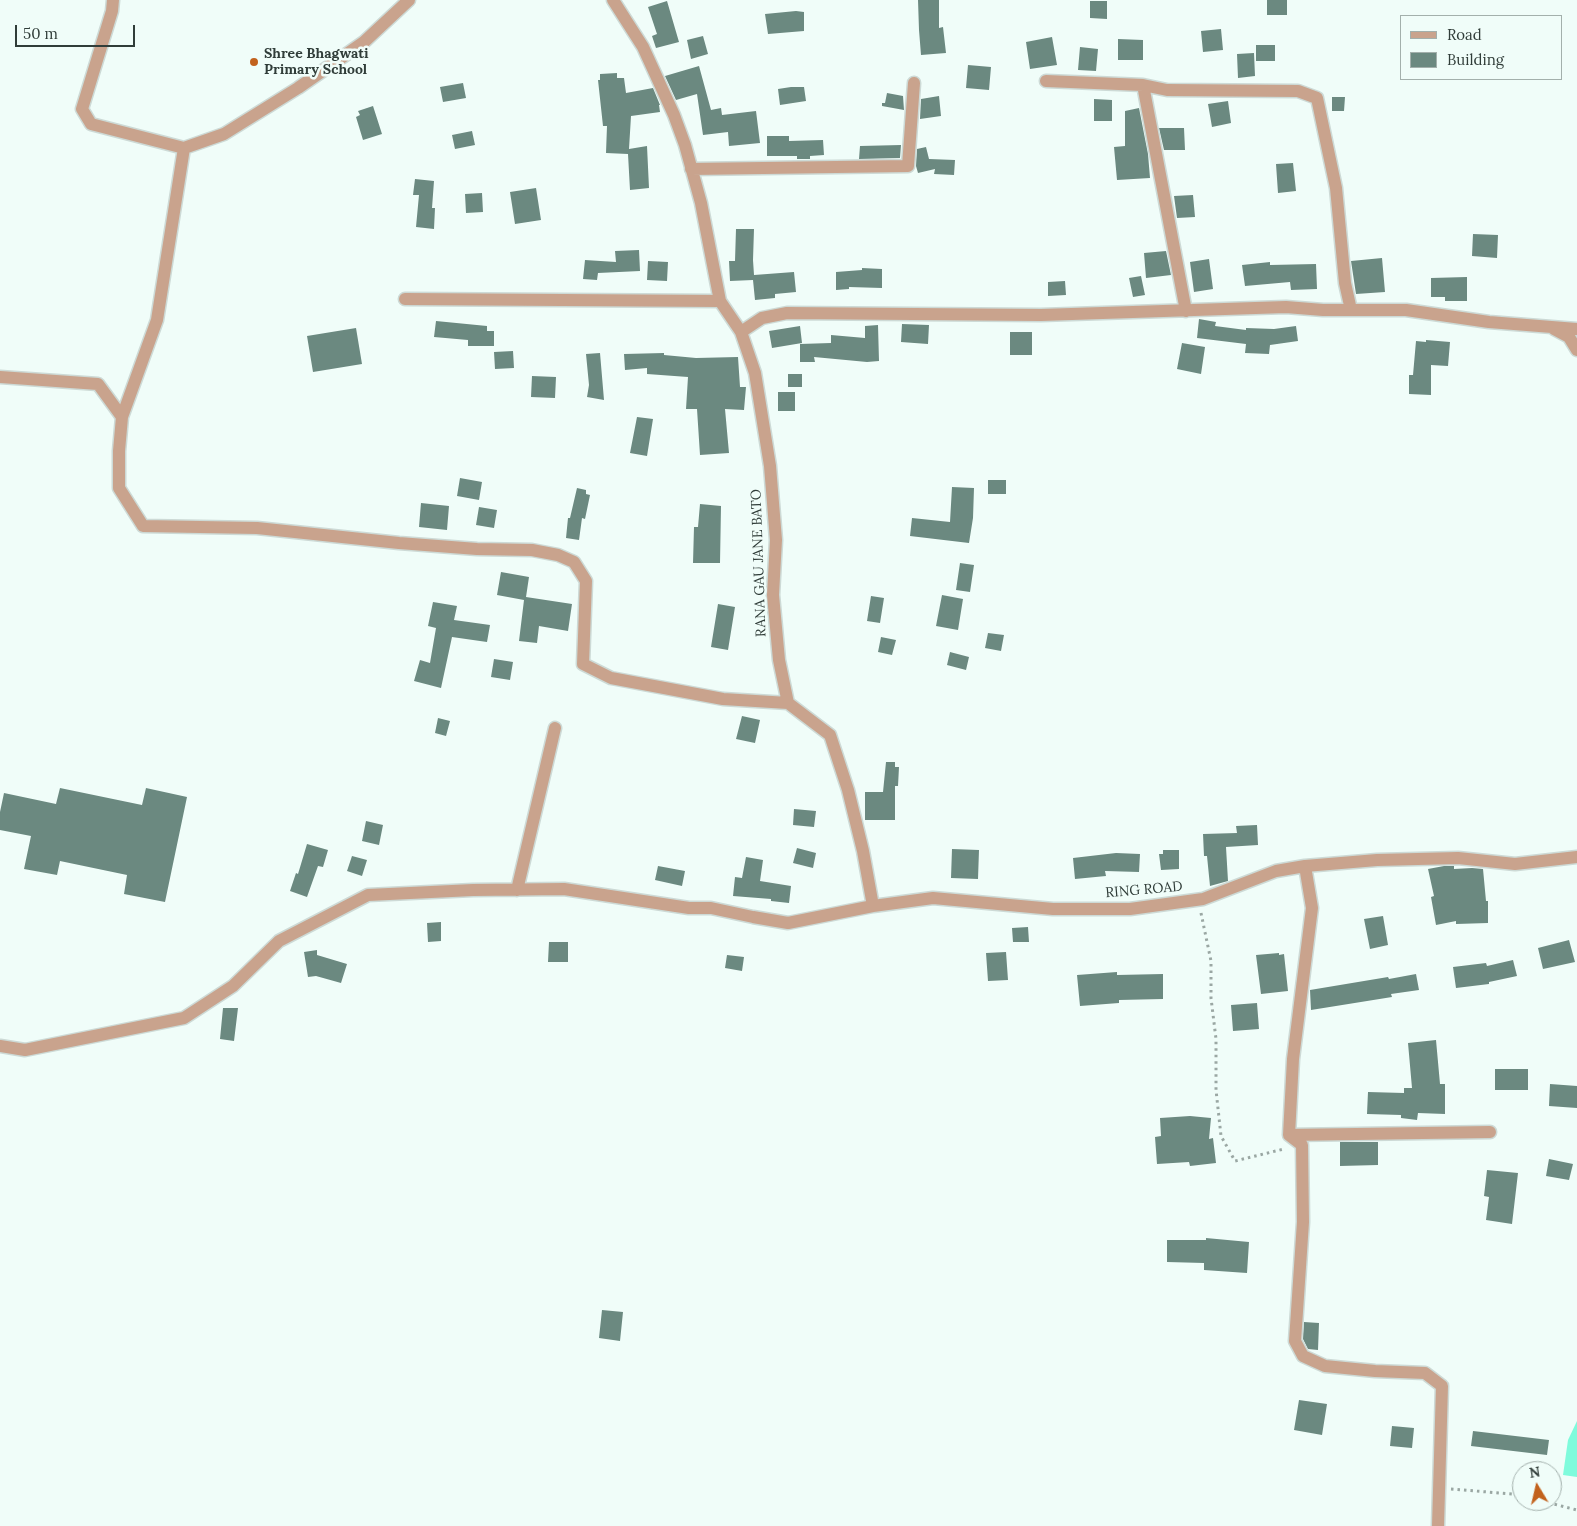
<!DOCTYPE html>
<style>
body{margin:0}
#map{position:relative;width:1577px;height:1526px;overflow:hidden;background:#f0fdf9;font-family:Lora,serif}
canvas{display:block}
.legend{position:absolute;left:1400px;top:15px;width:162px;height:65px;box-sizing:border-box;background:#f0fdf9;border:1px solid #a3b0ac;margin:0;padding:6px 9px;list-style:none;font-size:15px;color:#303d39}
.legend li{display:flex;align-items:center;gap:10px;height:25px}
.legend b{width:25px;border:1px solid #a3b0ac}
.north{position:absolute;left:1512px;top:1461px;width:50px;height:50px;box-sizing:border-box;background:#f0fdf9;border:1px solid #a3b0ac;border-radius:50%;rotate:351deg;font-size:14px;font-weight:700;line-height:20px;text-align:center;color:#303d39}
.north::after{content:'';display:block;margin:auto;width:18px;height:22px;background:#c2621d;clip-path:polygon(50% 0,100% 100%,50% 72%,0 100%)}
.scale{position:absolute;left:15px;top:25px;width:120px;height:22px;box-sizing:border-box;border:2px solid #303d39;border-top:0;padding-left:6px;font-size:15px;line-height:18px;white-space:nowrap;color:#303d39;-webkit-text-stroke:4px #f0fdf9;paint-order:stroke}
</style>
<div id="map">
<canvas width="1577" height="1526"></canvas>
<ul class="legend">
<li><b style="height:6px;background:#c9a38d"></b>Road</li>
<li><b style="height:14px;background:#6b8980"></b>Building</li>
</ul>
<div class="north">N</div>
<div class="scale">50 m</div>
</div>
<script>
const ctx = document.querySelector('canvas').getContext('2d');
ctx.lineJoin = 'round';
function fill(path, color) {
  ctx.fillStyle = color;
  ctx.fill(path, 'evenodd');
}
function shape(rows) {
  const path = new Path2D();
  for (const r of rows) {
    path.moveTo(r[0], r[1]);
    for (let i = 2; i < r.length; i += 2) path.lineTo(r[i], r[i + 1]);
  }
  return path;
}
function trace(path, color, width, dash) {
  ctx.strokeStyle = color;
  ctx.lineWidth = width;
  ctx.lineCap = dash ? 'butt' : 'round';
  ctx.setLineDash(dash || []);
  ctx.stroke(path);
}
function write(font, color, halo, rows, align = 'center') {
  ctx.font = font + ' Lora,serif';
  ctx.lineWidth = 5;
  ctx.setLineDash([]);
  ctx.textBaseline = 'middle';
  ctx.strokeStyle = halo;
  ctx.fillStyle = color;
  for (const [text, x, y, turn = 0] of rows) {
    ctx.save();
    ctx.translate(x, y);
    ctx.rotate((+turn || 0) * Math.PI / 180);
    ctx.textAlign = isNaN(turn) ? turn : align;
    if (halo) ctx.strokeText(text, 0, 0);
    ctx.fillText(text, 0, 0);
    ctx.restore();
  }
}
fill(shape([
 [1577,1421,1577,1477,1563,1475,1568,1440]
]), '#7ffbdc');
fill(shape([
 [918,0,939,0,939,28,943,27,946,53,921,55,919,30],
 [1267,0,1287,0,1287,15,1267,15],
 [667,1,679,42,656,48,652,36,657,34,648,7],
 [1090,1,1107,1,1107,19,1090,18],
 [796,11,804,12,804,31,768,34,765,14],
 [1221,29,1223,50,1203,52,1201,31],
 [703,36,708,54,691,59,687,40],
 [1052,37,1057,65,1030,69,1026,42],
 [1118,39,1143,40,1143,60,1118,60],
 [1256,45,1275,45,1275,61,1256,61],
 [1080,47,1098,49,1096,71,1078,70],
 [1254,53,1255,76,1238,78,1237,54],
 [968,65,991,67,989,90,966,88],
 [699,66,711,110,721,108,722,115,756,111,760,143,729,146,728,132,703,135,697,94,676,100,665,76],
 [617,73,617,78,624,78,626,93,653,88,660,105,659,105,660,112,631,116,629,149,647,146,649,188,630,190,628,154,606,153,607,126,603,126,598,80,600,80,600,74],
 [463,83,466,98,443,102,440,87],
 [791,87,804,87,806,101,780,105,778,89],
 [887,93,903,96,904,110,882,106,882,103,885,103],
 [939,96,941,116,920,119,921,99],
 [1332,97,1345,97,1344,111,1332,111],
 [1094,99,1112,100,1112,121,1094,121],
 [1228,101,1231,123,1212,127,1208,104],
 [373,106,382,134,363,140,356,117,360,115,358,111],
 [1139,108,1148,154,1150,178,1117,180,1114,147,1125,146,1125,111],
 [1159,128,1184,128,1185,150,1164,150],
 [472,131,475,145,455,149,452,135],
 [767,136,789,136,789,141,823,140,824,155,810,156,810,159,797,159,797,156,767,156],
 [901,145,900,158,859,159,860,146],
 [926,147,929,159,955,160,954,175,934,174,935,169,918,173,916,166,917,149],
 [1293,163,1296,191,1278,193,1276,164],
 [415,179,434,181,432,208,435,208,434,229,416,227,419,195,413,195],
 [536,188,541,220,515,224,510,192],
 [482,193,483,212,466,213,465,194],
 [1193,195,1195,217,1177,218,1174,196],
 [736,229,754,229,753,260,754,275,794,272,796,292,775,294,775,298,755,300,753,280,730,281,729,261,735,261],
 [1473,234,1498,235,1497,258,1472,256],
 [639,250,640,271,598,273,597,280,583,279,585,260,616,262,615,251],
 [1166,251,1171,275,1146,278,1144,253],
 [1382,258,1385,292,1356,294,1351,261],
 [1209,259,1213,289,1194,292,1190,262],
 [648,261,668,262,667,281,647,280],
 [1270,262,1270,265,1316,264,1317,289,1291,290,1290,282,1245,286,1242,265],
 [862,268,882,269,882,288,849,287,849,289,836,290,836,272,862,270],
 [1141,276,1145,295,1133,297,1129,278],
 [1467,277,1467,301,1445,301,1445,297,1431,297,1431,278],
 [1065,281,1066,295,1048,296,1048,282],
 [1199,319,1216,322,1215,326,1246,330,1246,328,1274,329,1296,326,1298,341,1270,345,1269,354,1245,353,1246,344,1197,338],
 [436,321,487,326,487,331,494,331,494,346,468,346,468,340,434,337],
 [902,324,929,325,928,344,901,342],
 [878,325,879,361,867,362,814,357,815,362,800,362,800,344,831,343,831,335,865,338,865,326],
 [800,326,802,343,772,348,769,331],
 [356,328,362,364,313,372,307,336],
 [1010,332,1032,332,1032,355,1010,355],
 [1426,340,1450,342,1448,366,1431,365,1431,395,1409,394,1409,375,1413,375,1416,341,1426,342],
 [1182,343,1205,347,1201,374,1177,369],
 [513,351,514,368,495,369,494,352],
 [600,353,604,400,587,397,589,385,586,354],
 [664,353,664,355,696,358,738,357,740,387,746,387,744,410,725,409,729,453,700,455,697,409,686,409,688,377,647,374,647,368,625,370,624,354],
 [788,374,802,374,802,387,788,387],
 [532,376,556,377,555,398,531,397],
 [778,392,795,392,795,411,778,411],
 [637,417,653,419,647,456,630,453],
 [460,478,482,482,479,500,457,496],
 [988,480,1006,480,1006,494,988,494],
 [952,487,974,488,973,518,969,543,910,536,912,518,950,522],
 [577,488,586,490,586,494,590,495,585,519,582,518,579,540,566,538,568,518,570,518],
 [421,503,449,506,447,530,419,527],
 [700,504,721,506,720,563,693,563,694,527,698,527],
 [479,507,497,510,494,528,476,525],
 [960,563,974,565,970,592,956,590],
 [501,572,529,577,526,597,572,604,568,631,539,626,537,643,519,641,524,600,497,595],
 [942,595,963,599,958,630,936,626],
 [871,596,884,598,880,623,867,621],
 [433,602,457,606,454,620,490,625,487,642,452,637,441,688,414,681,420,660,430,663,436,628,428,626],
 [718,604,735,607,728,650,711,647],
 [988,633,1004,635,1001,651,985,648],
 [881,637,896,640,892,655,878,652],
 [950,652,969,657,966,670,947,665],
 [494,659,513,662,510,680,491,677],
 [742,716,760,720,755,743,736,739],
 [438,718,450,721,446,736,435,733],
 [886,762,895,762,895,767,899,767,898,786,895,786,895,820,865,820,865,792,883,792],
 [60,788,142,805,146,788,187,797,165,902,124,894,127,875,60,861,57,875,24,869,31,836,0,830,0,812,4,793,56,804],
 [794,809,816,811,814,827,793,825],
 [366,821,383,825,379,845,362,841],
 [1257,825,1258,845,1226,847,1228,881,1210,886,1207,856,1204,856,1203,834,1237,833,1236,826],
 [307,844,328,850,323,867,318,866,307,897,290,891,296,873,298,874],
 [797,848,816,853,813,868,793,863],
 [952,849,979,850,978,879,951,878],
 [1163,850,1179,850,1179,869,1161,870,1159,854,1163,854],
 [1116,853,1140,854,1139,872,1105,871,1106,876,1075,879,1073,858],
 [352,856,367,860,362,876,347,871],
 [746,857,763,860,760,881,791,886,789,903,771,901,771,899,733,896,735,877,742,878],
 [658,866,685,871,682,886,655,880],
 [1444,866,1454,866,1454,869,1472,868,1483,869,1486,901,1488,901,1488,923,1456,924,1456,921,1436,925,1431,897,1434,896,1428,869],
 [1383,916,1388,945,1370,949,1364,919],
 [441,922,441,941,428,942,427,923],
 [1028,927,1029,942,1013,942,1012,928],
 [1569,940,1575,962,1543,969,1538,948],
 [549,942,568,942,568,962,548,962],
 [317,950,317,955,347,964,341,983,316,976,308,977,304,952],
 [1006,952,1008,980,988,981,986,953],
 [1279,953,1279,955,1284,954,1288,991,1261,994,1256,955],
 [727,955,744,957,742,971,725,968],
 [1513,960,1517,976,1489,982,1489,984,1456,988,1453,967,1486,963,1487,966],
 [1117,972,1117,975,1163,974,1163,999,1119,1000,1119,1003,1080,1006,1077,975],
 [1416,974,1419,990,1391,994,1392,997,1311,1010,1310,990,1388,977,1389,979],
 [1257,1003,1259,1029,1233,1031,1231,1005],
 [223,1008,238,1008,234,1041,220,1039],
 [1436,1040,1440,1084,1445,1084,1445,1114,1418,1113,1417,1120,1401,1118,1401,1115,1367,1114,1368,1092,1404,1093,1404,1088,1412,1088,1408,1043],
 [1495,1069,1528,1069,1528,1090,1495,1090],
 [1550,1084,1577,1086,1577,1108,1549,1106],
 [1190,1116,1211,1118,1209,1139,1213,1138,1216,1163,1190,1166,1189,1162,1157,1164,1155,1137,1161,1136,1160,1118],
 [1340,1142,1378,1142,1378,1165,1340,1166],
 [1549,1159,1573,1164,1569,1180,1546,1176],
 [1487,1170,1518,1173,1512,1224,1486,1220,1489,1197,1484,1196],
 [1206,1238,1249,1242,1247,1273,1204,1270,1204,1263,1167,1262,1167,1240,1206,1240],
 [602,1310,623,1312,620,1341,599,1338],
 [1304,1322,1319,1323,1318,1350,1308,1349,1303,1339],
 [1299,1400,1327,1404,1322,1435,1294,1430],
 [1392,1426,1414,1428,1412,1448,1390,1446],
 [1473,1431,1549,1440,1547,1455,1471,1446]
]), '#6b8980');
const minor = shape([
 [113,0,112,11,82,109,91,124,184,148],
 [613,0,643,47,674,115,685,145,701,203,720,301,741,332,755,373,770,466,776,540,773,595,779,660,788,703,830,735,848,790,863,851,873,906],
 [1046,81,1143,85,1167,90,1298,91,1317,98,1336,188,1345,283,1351,310],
 [1143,85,1186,311],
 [691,169,908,166,914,83],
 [405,299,720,301],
 [1554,329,1569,337,1577,350],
 [741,332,762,318,787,313,1041,315,1286,307,1323,310,1406,310,1489,322,1577,329],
 [0,377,98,384,122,417,119,451,119,488,143,526,257,528,399,543,477,549,532,550,558,555,574,562,586,581,583,664,611,678,723,699,788,703],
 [122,417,157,320,184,148,224,134,298,88,364,42,409,0],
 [1305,866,1312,908,1293,1059,1289,1135,1302,1145,1303,1222,1295,1341,1303,1356,1325,1366,1375,1371,1425,1373,1442,1386,1438,1526],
 [517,890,555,728],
 [0,1046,25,1050,184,1018,233,986,279,941,368,895,473,890,564,889,689,908,711,908,753,917,788,923,873,906,933,898,1053,909,1130,909,1203,899,1276,871,1305,866,1377,860,1458,858,1515,864,1577,857],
 [1289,1135,1490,1132]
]);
trace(minor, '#cddad6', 15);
trace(shape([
 [1201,913,1211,961,1211,998,1216,1039,1216,1090,1221,1136,1235,1161,1284,1149],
 [1451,1489,1512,1494,1522,1496],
 [1542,1501,1577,1510]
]), '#9aa7a3', 3, [2.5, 4]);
trace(minor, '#c9a38d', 12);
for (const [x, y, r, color] of [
 [254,62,5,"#c2621d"]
]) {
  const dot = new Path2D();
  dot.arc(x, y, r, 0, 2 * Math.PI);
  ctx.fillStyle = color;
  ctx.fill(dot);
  trace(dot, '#f0fdf9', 2);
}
write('bold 14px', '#303d39', '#f0fdf9', [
 ["Shree Bhagwati",264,54],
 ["Primary School",264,70]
], 'left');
write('14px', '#303d39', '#f0fdf9', [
 ["RANA GAU JANE BATO",759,563,-92],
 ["RING ROAD",1144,890,-5]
]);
</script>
